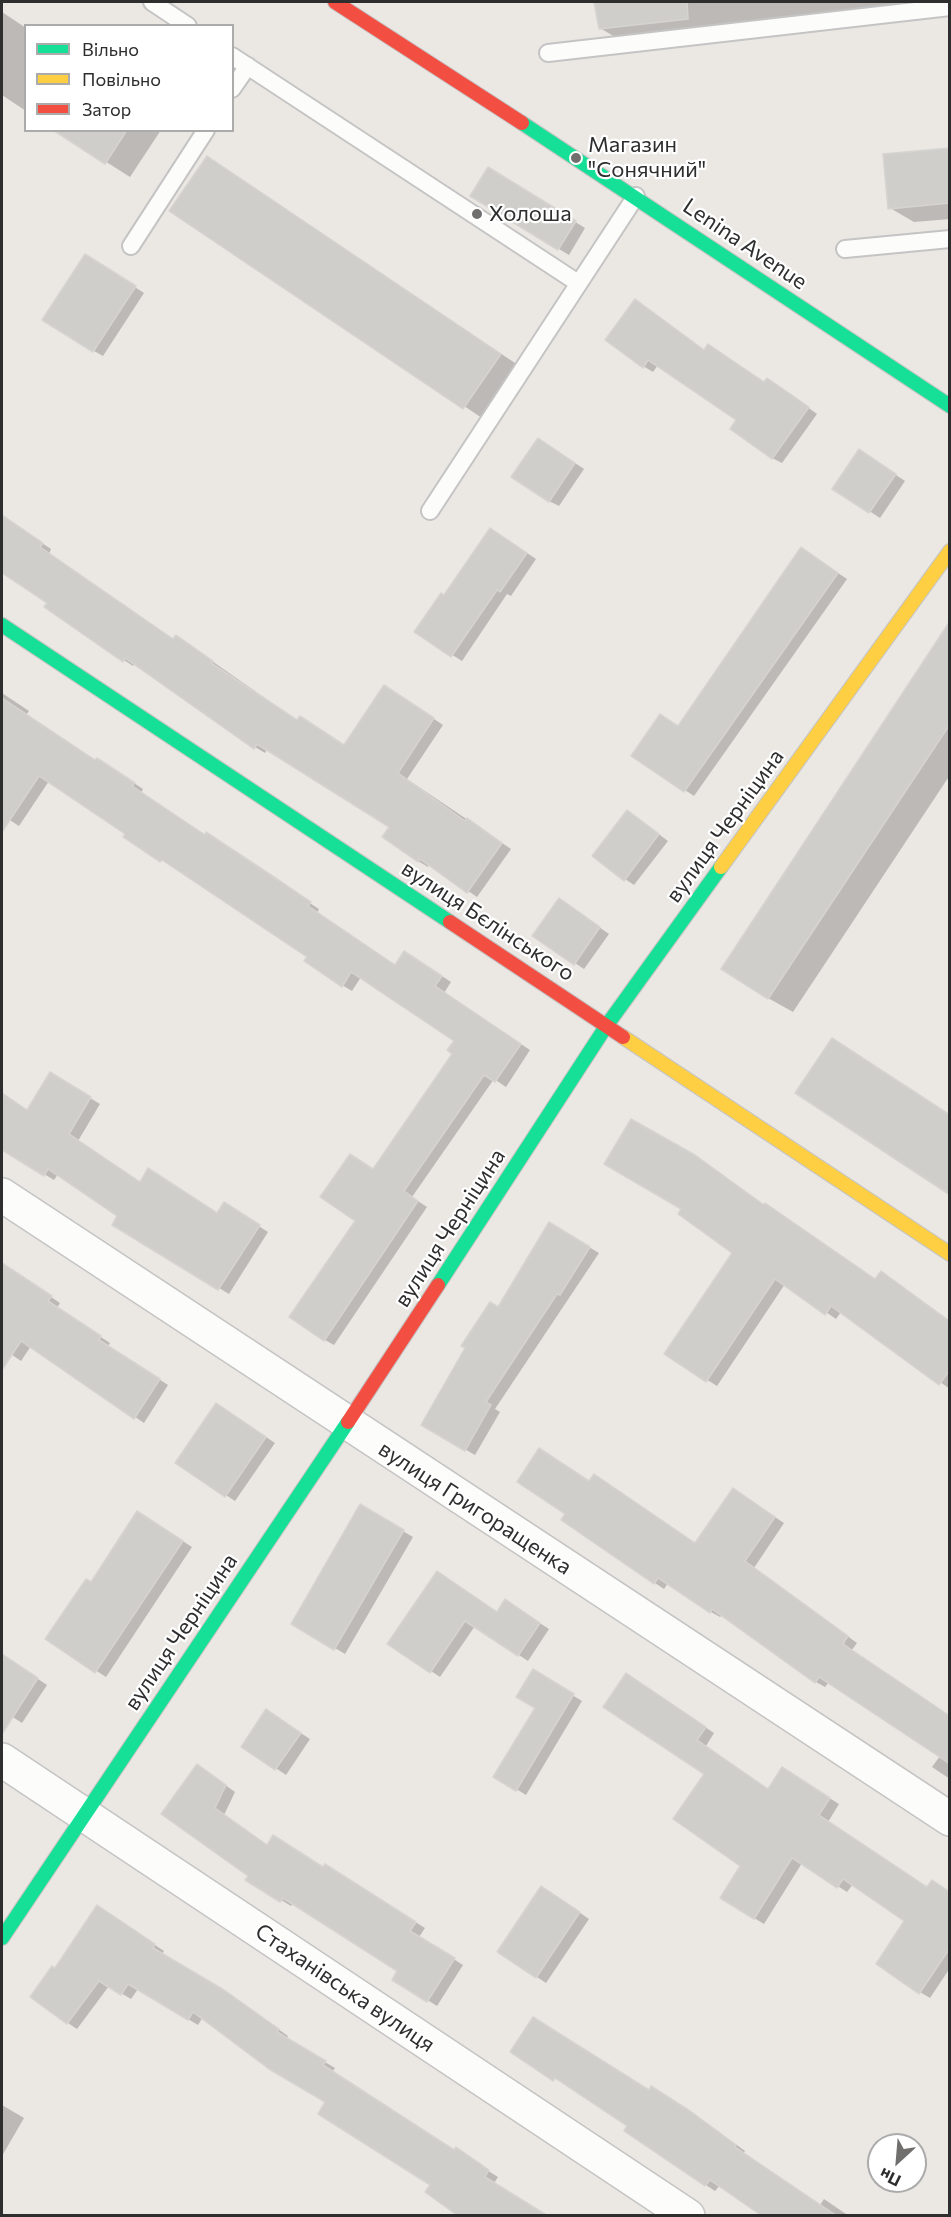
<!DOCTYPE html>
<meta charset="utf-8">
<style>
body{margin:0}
#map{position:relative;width:951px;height:2217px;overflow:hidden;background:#ebe8e4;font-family:Commissioner,sans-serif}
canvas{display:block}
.frame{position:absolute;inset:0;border:3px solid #2e2e2e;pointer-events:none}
.legend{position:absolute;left:24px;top:24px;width:210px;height:108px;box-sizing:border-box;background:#fff;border:2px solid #ababab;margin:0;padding:8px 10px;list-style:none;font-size:18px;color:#2e2e2e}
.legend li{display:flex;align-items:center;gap:12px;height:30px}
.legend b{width:30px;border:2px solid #ababab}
.north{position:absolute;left:867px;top:2133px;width:60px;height:60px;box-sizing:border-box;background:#fff;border:2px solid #ababab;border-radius:50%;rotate:206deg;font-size:16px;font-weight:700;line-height:24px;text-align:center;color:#2e2e2e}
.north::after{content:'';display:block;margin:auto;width:21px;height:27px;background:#706f6e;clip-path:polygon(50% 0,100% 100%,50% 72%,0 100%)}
</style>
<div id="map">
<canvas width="951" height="2217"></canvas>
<div class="frame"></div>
<ul class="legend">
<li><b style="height:8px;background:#16e098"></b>Вільно</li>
<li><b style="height:8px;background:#ffcf43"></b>Повільно</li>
<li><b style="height:8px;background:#f24e42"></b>Затор</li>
</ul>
<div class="north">Пн</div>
</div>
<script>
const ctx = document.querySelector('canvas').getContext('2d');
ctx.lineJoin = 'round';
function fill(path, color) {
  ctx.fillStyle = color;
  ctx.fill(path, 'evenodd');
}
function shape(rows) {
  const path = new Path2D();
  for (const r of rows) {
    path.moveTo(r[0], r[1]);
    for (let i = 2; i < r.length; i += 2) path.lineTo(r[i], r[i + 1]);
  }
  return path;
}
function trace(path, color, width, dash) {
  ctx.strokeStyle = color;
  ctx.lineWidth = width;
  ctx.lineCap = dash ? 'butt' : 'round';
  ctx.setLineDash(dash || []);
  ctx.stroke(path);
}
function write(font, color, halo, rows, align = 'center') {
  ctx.font = font + ' Commissioner,sans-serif';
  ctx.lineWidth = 4.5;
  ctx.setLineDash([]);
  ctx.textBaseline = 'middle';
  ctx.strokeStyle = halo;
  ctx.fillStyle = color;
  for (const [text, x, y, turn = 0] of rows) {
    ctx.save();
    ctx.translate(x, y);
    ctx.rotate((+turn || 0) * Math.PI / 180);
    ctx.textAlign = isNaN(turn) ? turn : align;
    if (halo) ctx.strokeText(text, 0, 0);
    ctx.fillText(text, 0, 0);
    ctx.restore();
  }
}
fill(shape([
 [596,2,950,2,625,43,600,28],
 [2,12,26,28,26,111,2,95],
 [56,130,161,130,130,177],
 [950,149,950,219,914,222,890,208],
 [207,158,524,369,488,422,172,211],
 [498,174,585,228,569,255,472,196],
 [95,261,144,293,103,356,94,351],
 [636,301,705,351,765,383,777,385,817,414,782,463,772,458,738,420,658,365,653,372,643,366],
 [548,445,584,469,559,506,549,501],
 [869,457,905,481,880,518,834,488],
 [2,517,51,549,49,554,174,640,186,643,298,721,345,747,394,692,443,725,407,779,511,849,477,897,429,864,428,867,418,861,391,827,267,749,265,753,255,747,135,663,133,666,124,660,49,602,2,571],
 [500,535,536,559,511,596,507,594,462,661,416,632],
 [811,555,847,579,694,796,685,790,679,727],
 [950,624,950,775,793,1012,768,998],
 [2,693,29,711,26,715,96,762,107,765,143,789,141,793,319,909,317,913,396,967,415,958,451,982,444,993,530,1050,506,1087,494,1079,412,1197,427,1207,334,1345,325,1340,374,1170,454,1053,456,1040,361,977,352,991,342,985,309,957,49,781,19,826,2,815,2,769,12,754,2,747],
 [637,818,668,841,634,885,625,879],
 [569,906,609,934,584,969,575,963],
 [832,1040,857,1054,950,1115],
 [50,1074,100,1104,78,1141,140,1183,218,1215,234,1210,268,1232,229,1294,114,1224,119,1216,58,1174,54,1180,4,1150,7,1146,2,1143,2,1093,28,1111],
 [765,1206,876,1280,891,1278,950,1321,950,1389,841,1312,836,1319,785,1284,717,1386,666,1354],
 [550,1224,599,1253,495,1409,500,1412,475,1455,423,1425,467,1348,499,1308],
 [2,1264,60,1303,57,1308,110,1343,108,1346,168,1385,144,1423,31,1346,21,1361,2,1348],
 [226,1410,275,1443,235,1501,177,1463],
 [589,1483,696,1544,743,1496,784,1523,754,1568,857,1643,851,1651,950,1717,950,1779,932,1767,940,1756,829,1682,825,1687,816,1682,722,1615,720,1617,711,1612,668,1583,664,1589,655,1583,563,1520],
 [360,1506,413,1537,345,1654,293,1623],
 [147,1518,192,1547,106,1677,47,1639],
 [438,1573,498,1613,515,1607,549,1629,528,1661,475,1626,440,1677,431,1671],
 [2,1655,47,1685,22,1723,2,1710],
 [533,1671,582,1701,526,1795,495,1776,537,1707],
 [636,1681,714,1733,706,1746,769,1791,792,1775,839,1804,828,1822,928,1888,950,1893,950,1968,930,1998,920,1992,906,1921,853,1884,847,1892,802,1863,764,1924,754,1918,743,1865,706,1774],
 [276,1717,310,1739,286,1775,243,1746],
 [207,1772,235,1792,224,1815,268,1846,335,1872,425,1928,419,1937,463,1965,437,2006,394,1979,399,1970,293,1903,291,1906,247,1879,250,1876,163,1814],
 [551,1893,589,1919,546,1983,537,1977],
 [107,1913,164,1951,162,1954,234,1998,288,2036,286,2039,335,2068,332,2072,498,2177,494,2183,327,2102,203,2017,198,2025,138,1989,131,1999,109,1986,77,2029,68,2023,32,1996],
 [512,2051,650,2092,652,2088,700,2118,745,2151,743,2154,820,2205,824,2199,849,2216,765,2216,720,2185,715,2191,706,2185,626,2130,629,2125],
 [2,2105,24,2118,2,2156]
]), '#0003');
const building = shape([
 [594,2,687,2,688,19,599,29,594,2],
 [53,130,127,130,105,164,53,130],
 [950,148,950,203,888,209,883,154,950,148],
 [207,156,501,354,463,409,169,211,207,156],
 [488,167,576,221,558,250,470,196,488,167],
 [85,254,136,286,93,352,42,320,85,254],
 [635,299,704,350,708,344,764,382,767,378,809,407,772,459,730,429,736,420,648,360,643,368,605,340,635,299],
 [538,438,575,463,549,502,511,477,538,438],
 [859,449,896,474,869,513,832,489,859,449],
 [2,515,43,543,40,547,173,639,176,635,213,661,211,663,297,720,300,716,344,745,384,685,434,718,398,773,465,821,467,818,502,843,467,893,420,859,418,862,382,837,389,827,257,744,254,749,125,658,123,662,44,607,47,603,2,573,2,515],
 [490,528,527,553,500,592,497,590,451,657,414,632,441,593,444,595,490,528],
 [801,547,838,573,684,792,631,756,660,714,678,726,801,547],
 [950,621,950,724,768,999,721,969,950,621],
 [2,698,95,760,97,758,135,783,132,786,205,835,206,832,274,877,311,902,308,906,395,965,404,951,442,976,435,986,521,1044,495,1082,484,1075,404,1191,418,1201,324,1341,289,1317,355,1221,320,1197,350,1154,373,1169,452,1054,447,1050,454,1041,351,972,342,987,304,961,307,957,162,860,160,862,123,837,125,834,39,776,2,832,2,698],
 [627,810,659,834,624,881,592,856,627,810],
 [559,898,600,927,574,965,532,936,559,898],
 [832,1038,950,1115,950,1195,795,1093,832,1038],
 [50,1072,91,1097,69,1134,140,1182,148,1168,217,1213,224,1202,260,1225,218,1290,112,1225,117,1216,48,1169,44,1176,2,1150,2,1093,27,1110,50,1072],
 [631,1119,695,1155,764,1205,765,1203,875,1279,881,1271,950,1322,950,1370,939,1385,831,1306,825,1315,775,1279,706,1382,664,1354,732,1253,678,1214,681,1209,604,1164,631,1119],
 [549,1222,590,1247,560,1295,557,1294,486,1402,491,1405,465,1451,421,1425,465,1348,461,1346,490,1302,498,1307,549,1222],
 [2,1263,52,1296,48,1301,101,1336,99,1340,160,1379,134,1419,21,1341,2,1370,2,1263],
 [216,1403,266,1437,225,1497,175,1463,216,1403],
 [539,1448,589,1481,594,1474,695,1543,733,1488,775,1517,745,1561,848,1636,843,1644,950,1716,950,1764,819,1677,815,1683,712,1609,710,1613,658,1578,654,1584,561,1520,565,1514,517,1482,539,1448],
 [360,1504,404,1530,334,1650,291,1624,360,1504],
 [137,1511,183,1541,95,1673,45,1639,86,1579,91,1582,137,1511],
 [437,1571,497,1612,505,1599,540,1623,518,1656,465,1621,430,1673,387,1644,437,1571],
 [2,1654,38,1678,2,1734,2,1654],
 [533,1669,574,1694,516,1791,493,1777,535,1708,516,1697,533,1669],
 [626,1673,706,1727,697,1740,768,1789,782,1767,830,1798,819,1815,927,1887,932,1880,950,1892,950,1948,919,1994,876,1964,904,1921,843,1879,837,1888,792,1858,754,1919,720,1898,740,1866,673,1819,704,1774,603,1707,626,1673],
 [266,1709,301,1733,275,1770,241,1747,266,1709],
 [197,1764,226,1785,215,1808,267,1845,273,1835,323,1867,325,1864,416,1922,410,1931,455,1958,427,2002,392,1980,397,1971,283,1898,280,1902,245,1880,248,1876,161,1814,197,1764],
 [541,1886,580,1912,536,1978,497,1952,541,1886],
 [97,1905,155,1944,153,1948,224,1990,279,2029,277,2032,326,2061,323,2065,454,2150,456,2147,489,2170,485,2177,548,2216,458,2216,425,2192,430,2185,318,2114,325,2102,269,2069,193,2012,188,2020,128,1984,121,1995,99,1981,67,2024,30,1997,52,1966,55,1968,97,1905],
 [533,2017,649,2090,651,2086,690,2111,736,2145,735,2147,837,2216,762,2216,710,2180,705,2186,624,2131,627,2126,555,2078,553,2081,510,2052,533,2017]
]);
fill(building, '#d0cecb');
trace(building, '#d6d4d0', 1.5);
const lane = shape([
 [152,2,188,26],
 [548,53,950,7],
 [232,56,578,283],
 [232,89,248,66],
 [131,246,206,130],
 [845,249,950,239],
 [430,511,636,196]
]);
const street = shape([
 [2,1195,950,1819],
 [2,1760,688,2216]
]);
const fast = shape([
 [522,123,950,406],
 [2,625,450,922],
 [438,1285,607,1025,721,867],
 [2,1938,348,1422]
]);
const slow = shape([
 [721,867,950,551],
 [623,1037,950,1254]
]);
const jam = shape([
 [335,2,522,123],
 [450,922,623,1037],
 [348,1422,438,1285]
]);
trace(lane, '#c5c4c4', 20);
trace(street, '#c5c4c4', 36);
trace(fast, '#c5c4c4', 16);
trace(slow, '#c5c4c4', 16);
trace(jam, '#c5c4c4', 16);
trace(lane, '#fcfcfb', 16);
trace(street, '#fcfcfb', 33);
trace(fast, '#16e098', 14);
trace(slow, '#ffcf43', 14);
trace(jam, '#f24e42', 14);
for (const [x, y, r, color] of [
 [576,158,6,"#706f6e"],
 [477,214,6,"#706f6e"]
]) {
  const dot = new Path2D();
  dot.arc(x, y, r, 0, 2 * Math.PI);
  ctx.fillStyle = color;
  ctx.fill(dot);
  trace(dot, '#fff', 2);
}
write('22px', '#2e2e2e', '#fff', [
 ["Магазин",588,145],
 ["\"Сонячний\"",588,170],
 ["Холоша",489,214]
], 'left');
write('22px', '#2e2e2e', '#fff', [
 ["Lenina Avenue",745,244,34],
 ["вулиця Черніцина",725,826,-54],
 ["вулиця Бєлінського",488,921,33],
 ["вулиця Черніцина",450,1228,-57],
 ["вулиця Григоращенка",475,1508,33],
 ["вулиця Черніцина",181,1632,-56],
 ["Стаханівська вулиця",345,1988,34]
]);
</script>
